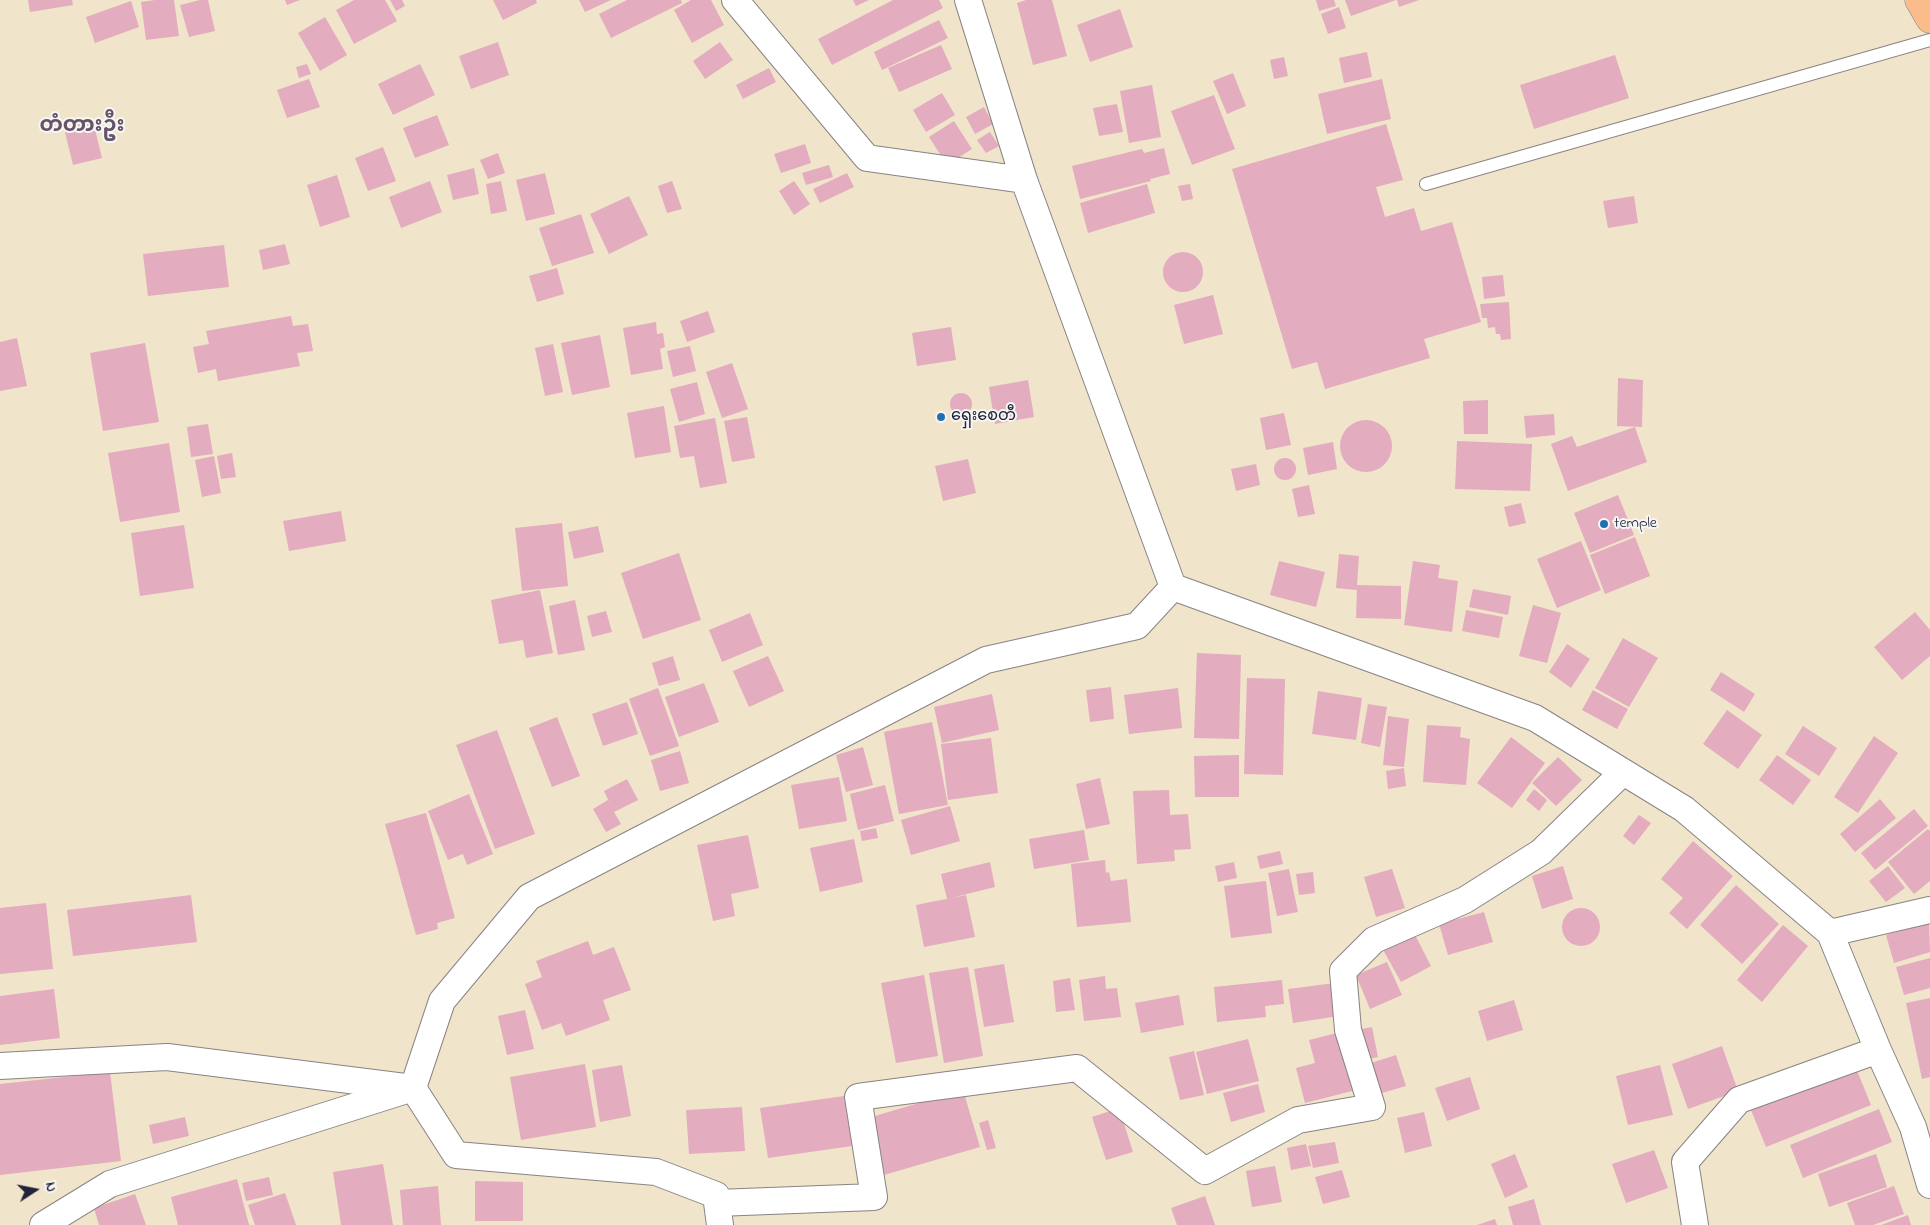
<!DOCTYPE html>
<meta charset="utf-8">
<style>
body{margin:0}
#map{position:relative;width:1930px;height:1225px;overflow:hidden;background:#f0e4cb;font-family:"Indie Flower",sans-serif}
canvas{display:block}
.north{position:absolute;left:10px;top:1165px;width:50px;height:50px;-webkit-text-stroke:4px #f6f6f2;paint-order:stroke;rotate:79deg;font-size:14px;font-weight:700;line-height:20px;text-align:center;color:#22223b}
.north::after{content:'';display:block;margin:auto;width:18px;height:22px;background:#22223b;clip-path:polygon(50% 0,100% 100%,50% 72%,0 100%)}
</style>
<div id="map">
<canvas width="1930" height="1225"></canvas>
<div class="north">N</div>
</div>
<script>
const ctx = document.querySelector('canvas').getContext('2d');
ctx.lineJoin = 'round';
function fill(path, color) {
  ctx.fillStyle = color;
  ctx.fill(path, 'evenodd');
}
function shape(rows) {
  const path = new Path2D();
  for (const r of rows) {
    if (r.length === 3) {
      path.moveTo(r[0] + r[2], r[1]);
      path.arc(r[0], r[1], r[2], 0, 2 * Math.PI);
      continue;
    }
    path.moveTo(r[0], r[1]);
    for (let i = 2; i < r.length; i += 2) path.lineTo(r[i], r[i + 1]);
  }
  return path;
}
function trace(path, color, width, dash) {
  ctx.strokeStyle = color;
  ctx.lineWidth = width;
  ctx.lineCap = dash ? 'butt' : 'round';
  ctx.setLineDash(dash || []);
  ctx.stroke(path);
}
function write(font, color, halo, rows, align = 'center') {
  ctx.font = font + ' "Indie Flower","Noto Sans Myanmar",sans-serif';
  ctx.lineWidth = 4;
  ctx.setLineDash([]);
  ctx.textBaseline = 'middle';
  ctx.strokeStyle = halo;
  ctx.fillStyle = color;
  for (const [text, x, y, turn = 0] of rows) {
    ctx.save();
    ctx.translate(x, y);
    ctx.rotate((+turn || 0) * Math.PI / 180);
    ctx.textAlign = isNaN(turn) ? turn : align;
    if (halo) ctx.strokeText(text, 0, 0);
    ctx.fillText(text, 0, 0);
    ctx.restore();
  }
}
fill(shape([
 [28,0,72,0,73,5,30,12],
 [155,0,174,0,179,36,146,40,141,2],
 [200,0,208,0,215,31,189,37,180,5],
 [285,0,300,0,287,5],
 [354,0,385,0,397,21,354,44,336,10],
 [390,0,402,0,405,6,396,11],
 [493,0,536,0,537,3,503,20],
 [579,0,611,0,585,12],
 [627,0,681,0,682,3,611,38,599,14],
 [691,0,711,0,724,25,692,43,674,10],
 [853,0,869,0,856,6],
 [893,0,939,0,943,8,832,65,818,39],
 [1026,0,1052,0,1067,56,1033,65,1017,3],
 [1316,0,1334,0,1336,6,1319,11],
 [1345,0,1396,0,1351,16],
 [1397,0,1419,0,1399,7],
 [131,1,139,27,95,43,86,17],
 [1339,7,1346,28,1328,34,1321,14],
 [1120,9,1133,47,1090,62,1077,25],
 [325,17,347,55,320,71,298,33],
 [939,20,948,38,882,70,874,52],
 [498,42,509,75,471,89,459,56],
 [720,42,733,60,705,79,693,61],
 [941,45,952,69,899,92,888,68],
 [1367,52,1372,77,1344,83,1339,58],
 [1615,55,1629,98,1534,129,1520,85],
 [1284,57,1288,76,1274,79,1270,60],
 [307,64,311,74,299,78,296,67],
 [420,64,435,95,393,115,378,84],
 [769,68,776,82,743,99,736,85],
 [1233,73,1246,106,1227,114,1213,81],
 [309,79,320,107,287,118,277,90],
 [1382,79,1391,119,1327,134,1318,94],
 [1152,85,1161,137,1129,143,1120,91],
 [942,93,955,115,926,132,913,110],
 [1214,95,1235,149,1192,165,1171,111],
 [1117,104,1123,132,1099,136,1093,108],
 [984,107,993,124,975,134,966,117],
 [437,115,449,145,415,158,403,128],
 [93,121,102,158,73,165,64,128],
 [954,121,972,149,947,165,929,137],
 [1386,124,1403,180,1376,187,1385,217,1414,208,1421,231,1452,222,1481,322,1424,339,1430,358,1325,389,1317,362,1292,369,1232,169],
 [990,132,999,146,986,153,977,140],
 [805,144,811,163,781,173,774,154],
 [383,147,396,181,368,191,355,158],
 [1164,148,1170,174,1150,179,1151,181,1080,199,1072,166,1142,149,1144,153],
 [498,153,505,173,488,179,480,160],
 [829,165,833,177,806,185,802,173],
 [474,168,479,194,453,200,447,175],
 [545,173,555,214,526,221,516,180],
 [847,173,854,187,820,203,813,189],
 [337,175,350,217,320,227,307,185],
 [430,181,442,212,401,228,389,197],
 [501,181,507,211,491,214,486,184],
 [672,181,682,209,667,213,658,186],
 [794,181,810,204,794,215,779,191],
 [1147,184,1155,213,1088,233,1080,203],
 [1190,184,1193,199,1182,201,1178,186],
 [629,196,648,235,609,254,590,214],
 [1634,196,1638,223,1608,228,1603,201],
 [581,214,594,253,552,266,539,228],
 [285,244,290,264,263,270,259,250],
 [224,245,229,287,148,296,143,254],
 [1183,272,20],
 [557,268,564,294,537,302,529,276],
 [1503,275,1505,296,1484,299,1482,277],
 [1213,295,1223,334,1184,344,1174,305],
 [1509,302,1511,339,1501,340,1500,334,1496,334,1495,327,1488,328,1487,318,1482,318,1480,304],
 [708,311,715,332,687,342,680,321],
 [291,316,293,326,308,324,313,351,297,353,300,366,218,381,216,369,198,373,193,347,209,344,206,331],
 [656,322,657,334,663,333,665,347,660,349,663,369,631,375,623,328],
 [951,327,956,360,917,366,912,333],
 [600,335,610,387,572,395,561,343],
 [17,338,27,386,0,391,0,342],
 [145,343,159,422,103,431,90,353],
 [553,344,563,392,545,396,535,348],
 [690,346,696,371,673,377,667,351],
 [732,363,748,409,722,418,706,372],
 [1618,378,1643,380,1642,427,1617,426],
 [1028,380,1034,417,995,424,989,387],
 [697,382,705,414,679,422,670,389],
 [961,404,11],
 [1488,400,1488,434,1464,434,1463,401],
 [664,406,671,452,635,458,627,413],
 [1284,413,1291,445,1266,450,1260,418],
 [1554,414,1555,435,1526,438,1524,416],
 [747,417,755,458,732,462,724,421],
 [715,418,727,483,700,488,694,456,680,458,674,426],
 [1366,446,26],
 [208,424,213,454,191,457,187,427],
 [1635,427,1647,462,1568,491,1551,444,1572,436,1577,447],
 [1457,441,1532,444,1530,491,1455,489],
 [1333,442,1337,469,1308,475,1303,448],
 [169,443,180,512,120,522,108,453],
 [232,453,236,477,221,479,217,456],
 [214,456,221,493,202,497,195,460],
 [1285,469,11],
 [968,459,976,493,943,501,935,466],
 [1256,464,1260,485,1236,491,1231,469],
 [1309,485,1315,514,1298,517,1292,489],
 [1618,495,1634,535,1590,553,1574,513],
 [1521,503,1526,523,1509,527,1504,507],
 [341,511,346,541,289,551,283,521],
 [562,523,568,586,522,591,515,528],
 [184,525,194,588,140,596,131,533],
 [598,526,604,552,574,559,568,532],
 [1635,537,1650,576,1605,594,1590,555],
 [1581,541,1601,590,1557,608,1537,559],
 [679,553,701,620,643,639,621,573],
 [1339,554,1359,556,1357,585,1401,586,1401,619,1356,618,1357,590,1336,588],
 [1279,561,1325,572,1316,607,1270,595],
 [1413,561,1440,565,1438,578,1458,581,1452,632,1404,625],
 [1473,589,1511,596,1508,615,1469,607],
 [540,590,553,653,526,658,523,640,499,644,491,600],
 [575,600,585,650,558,655,549,606],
 [1533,605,1561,613,1547,663,1519,656],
 [1466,610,1503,617,1499,638,1462,631],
 [606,611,612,632,592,637,587,616],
 [1915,612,1930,630,1930,656,1902,680,1874,647],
 [750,613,763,645,722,662,709,630],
 [1623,638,1658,658,1629,707,1595,688],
 [1567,644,1590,659,1571,688,1549,672],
 [1197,653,1241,655,1239,739,1194,738],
 [673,656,680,680,659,686,652,663],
 [768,656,784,691,749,707,733,671],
 [1721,672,1755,694,1744,712,1710,690],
 [1247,678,1285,679,1283,775,1244,774],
 [704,683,719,722,679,737,665,697],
 [1111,687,1114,719,1090,722,1086,690],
 [658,688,679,746,650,756,629,699],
 [1178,688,1182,728,1129,734,1124,695],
 [1593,690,1628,709,1617,729,1582,710],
 [1318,691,1362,698,1356,740,1312,734],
 [992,694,999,730,942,743,934,707],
 [627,702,638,734,603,746,592,714],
 [1368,704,1387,707,1380,747,1361,743],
 [1727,710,1762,735,1738,769,1703,744],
 [1388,716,1409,719,1404,767,1383,765],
 [557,717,580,776,552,787,529,728],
 [932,722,948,805,899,814,884,732],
 [1427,725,1461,727,1460,737,1470,739,1466,785,1423,782],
 [1803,726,1837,748,1819,776,1785,754],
 [497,730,535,834,495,849,456,745],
 [1874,736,1898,753,1858,813,1834,797],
 [1511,737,1545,763,1512,808,1477,783],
 [991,738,998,793,948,800,941,744],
 [863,747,873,785,846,792,836,755],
 [680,751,689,783,660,791,651,760],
 [1239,755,1239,797,1195,797,1194,756],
 [1777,755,1811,780,1793,805,1759,780],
 [1558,757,1582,780,1556,806,1532,783],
 [1404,768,1406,786,1388,789,1386,771],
 [839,777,847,821,799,829,791,785],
 [1100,778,1110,824,1086,829,1076,784],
 [627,779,638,800,614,812,621,824,606,832,593,809,608,800,612,808,604,791],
 [885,785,894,821,858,830,850,794],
 [1534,789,1547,800,1539,811,1526,800],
 [1169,790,1170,815,1188,814,1191,849,1174,850,1175,861,1137,864,1133,791],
 [469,794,493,854,467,865,463,854,448,860,428,811],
 [1880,799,1896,818,1855,852,1840,834],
 [950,806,960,841,911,855,901,820],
 [1914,809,1928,826,1875,870,1861,853],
 [426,813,455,918,437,923,438,929,416,935,385,824],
 [1639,815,1651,823,1634,845,1623,836],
 [876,828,878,838,862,841,860,831],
 [1928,829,1930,831,1930,881,1914,894,1888,862],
 [1084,830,1089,860,1034,869,1029,839],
 [748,835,759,888,731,894,735,916,713,921,697,845],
 [854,839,863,882,820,892,810,848],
 [1693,841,1733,876,1687,929,1669,913,1683,898,1661,879],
 [1280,851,1283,864,1260,869,1257,856],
 [1105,860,1106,873,1109,872,1111,881,1127,879,1131,922,1077,927,1071,864],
 [990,862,995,887,947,899,941,874],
 [1234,862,1237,878,1218,882,1215,866],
 [1563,866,1573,899,1542,909,1532,876],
 [1888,866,1905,888,1886,902,1869,881],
 [1289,869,1298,912,1277,916,1268,873],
 [1392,869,1405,908,1376,917,1364,877],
 [1313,872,1315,893,1299,895,1296,874],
 [1266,881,1272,933,1231,938,1224,886],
 [1736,885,1779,924,1742,964,1700,925],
 [191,895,197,942,73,956,67,910],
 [966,895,975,937,924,947,916,905],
 [46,903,53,969,0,974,0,908],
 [1581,927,19],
 [1484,912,1493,942,1448,955,1439,924],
 [1929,922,1930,952,1894,963,1886,935],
 [1783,925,1808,946,1762,1002,1737,980],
 [1413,931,1431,966,1401,982,1382,948],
 [588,941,593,955,614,947,631,990,603,1000,610,1020,566,1036,561,1023,542,1030,525,984,542,977,536,961],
 [1930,958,1930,988,1904,995,1896,967],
 [1387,962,1402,995,1370,1009,1356,975],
 [1004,964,1014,1022,984,1027,974,969],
 [968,967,983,1056,944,1063,929,973],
 [924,975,938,1056,896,1063,881,983],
 [1105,976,1106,989,1117,988,1121,1017,1084,1021,1079,980],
 [1070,978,1075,1010,1056,1012,1053,981],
 [1282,980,1284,1004,1265,1006,1266,1017,1217,1022,1214,987],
 [1335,983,1339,1016,1293,1023,1288,989],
 [54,989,60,1038,0,1045,0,996],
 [1179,995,1184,1025,1141,1033,1135,1003],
 [1930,998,1930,1077,1922,1079,1906,1003],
 [1514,1000,1523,1030,1487,1041,1478,1011],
 [525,1010,534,1049,507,1055,498,1016],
 [1372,1027,1378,1057,1364,1060,1357,1030],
 [1341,1032,1356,1090,1305,1103,1296,1068,1315,1063,1309,1040],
 [1248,1039,1259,1081,1207,1094,1196,1052],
 [1722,1046,1738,1091,1688,1109,1672,1064],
 [1194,1051,1204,1095,1180,1100,1169,1057],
 [1396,1055,1406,1086,1375,1095,1365,1065],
 [585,1064,596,1127,521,1140,510,1077],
 [622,1065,631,1116,600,1122,592,1070],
 [1660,1065,1673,1115,1628,1125,1616,1076],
 [1856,1068,1871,1105,1766,1147,1751,1110],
 [110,1072,121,1161,0,1175,0,1084],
 [1470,1077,1480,1109,1447,1121,1435,1088],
 [1258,1084,1265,1112,1231,1122,1223,1093],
 [963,1090,980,1147,884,1175,868,1118],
 [844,1096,852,1146,768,1158,760,1108],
 [742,1107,745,1151,689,1154,686,1110],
 [1119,1108,1133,1152,1106,1160,1092,1117],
 [1879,1109,1892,1142,1803,1178,1790,1145],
 [1424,1112,1432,1146,1405,1153,1397,1118],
 [185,1117,189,1136,153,1144,149,1125],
 [988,1120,996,1148,987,1150,979,1123],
 [1335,1142,1339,1163,1313,1168,1308,1146],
 [1306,1144,1311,1166,1291,1170,1287,1148],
 [1654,1150,1668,1188,1626,1203,1612,1164],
 [1515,1154,1528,1187,1505,1198,1491,1164],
 [1876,1154,1887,1187,1829,1207,1818,1174],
 [383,1164,393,1225,341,1225,333,1172],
 [1275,1166,1282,1202,1252,1207,1246,1171],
 [1342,1170,1350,1197,1323,1204,1315,1177],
 [269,1177,273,1195,246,1201,242,1183],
 [237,1179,249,1225,178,1225,171,1197],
 [475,1181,523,1182,523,1221,475,1221],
 [438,1186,441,1225,403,1225,400,1190],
 [1894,1186,1904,1214,1873,1225,1855,1225,1847,1203],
 [285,1193,296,1225,255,1225,248,1205],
 [135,1194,146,1225,99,1225,94,1208],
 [1205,1196,1215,1225,1177,1225,1171,1208],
 [1534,1199,1541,1225,1513,1225,1508,1207],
 [1908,1215,1911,1225,1881,1225],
 [1495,1219,1497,1225,1477,1225]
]), '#e3acbf');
const service = shape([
 [1426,184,1930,40]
]);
const minor = shape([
 [735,0,867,158,1024,180],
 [968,0,1024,180,1173,587,1535,718,1684,809,1830,933,1878,1050,1913,1127,1930,1185],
 [1830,933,1930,910],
 [0,1066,167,1057,413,1088,456,1155,656,1172,716,1195,720,1225],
 [717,1203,874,1197,858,1097,1077,1068,1205,1171,1298,1120,1372,1107,1348,1030,1343,971,1374,940,1465,900,1541,852,1623,772],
 [43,1225,110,1184,413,1088,442,1001,529,897,986,660,1137,626,1173,587],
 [1695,1225,1685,1162,1739,1100,1878,1050]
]);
const trunk = shape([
 [1919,0,1930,19]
]);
trace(service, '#898383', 14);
trace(minor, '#898383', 28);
trace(trunk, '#898383', 29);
trace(service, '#fff', 12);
trace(minor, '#fff', 26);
trace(trunk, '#f9bc8a', 28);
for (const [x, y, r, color] of [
 [941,417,5,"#1f6fb2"],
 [1604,524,5,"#1f6fb2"]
]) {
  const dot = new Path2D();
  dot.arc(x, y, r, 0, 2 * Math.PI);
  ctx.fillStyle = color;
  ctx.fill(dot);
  trace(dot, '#f6f6f2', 2);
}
write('16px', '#22223b', '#f6f6f2', [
 ["ရှေးစေတီ",951,417],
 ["temple",1614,524]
], 'left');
write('bold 21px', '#665269', '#f6f6f2', [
 ["တံတားဦး",82,128]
]);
</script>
